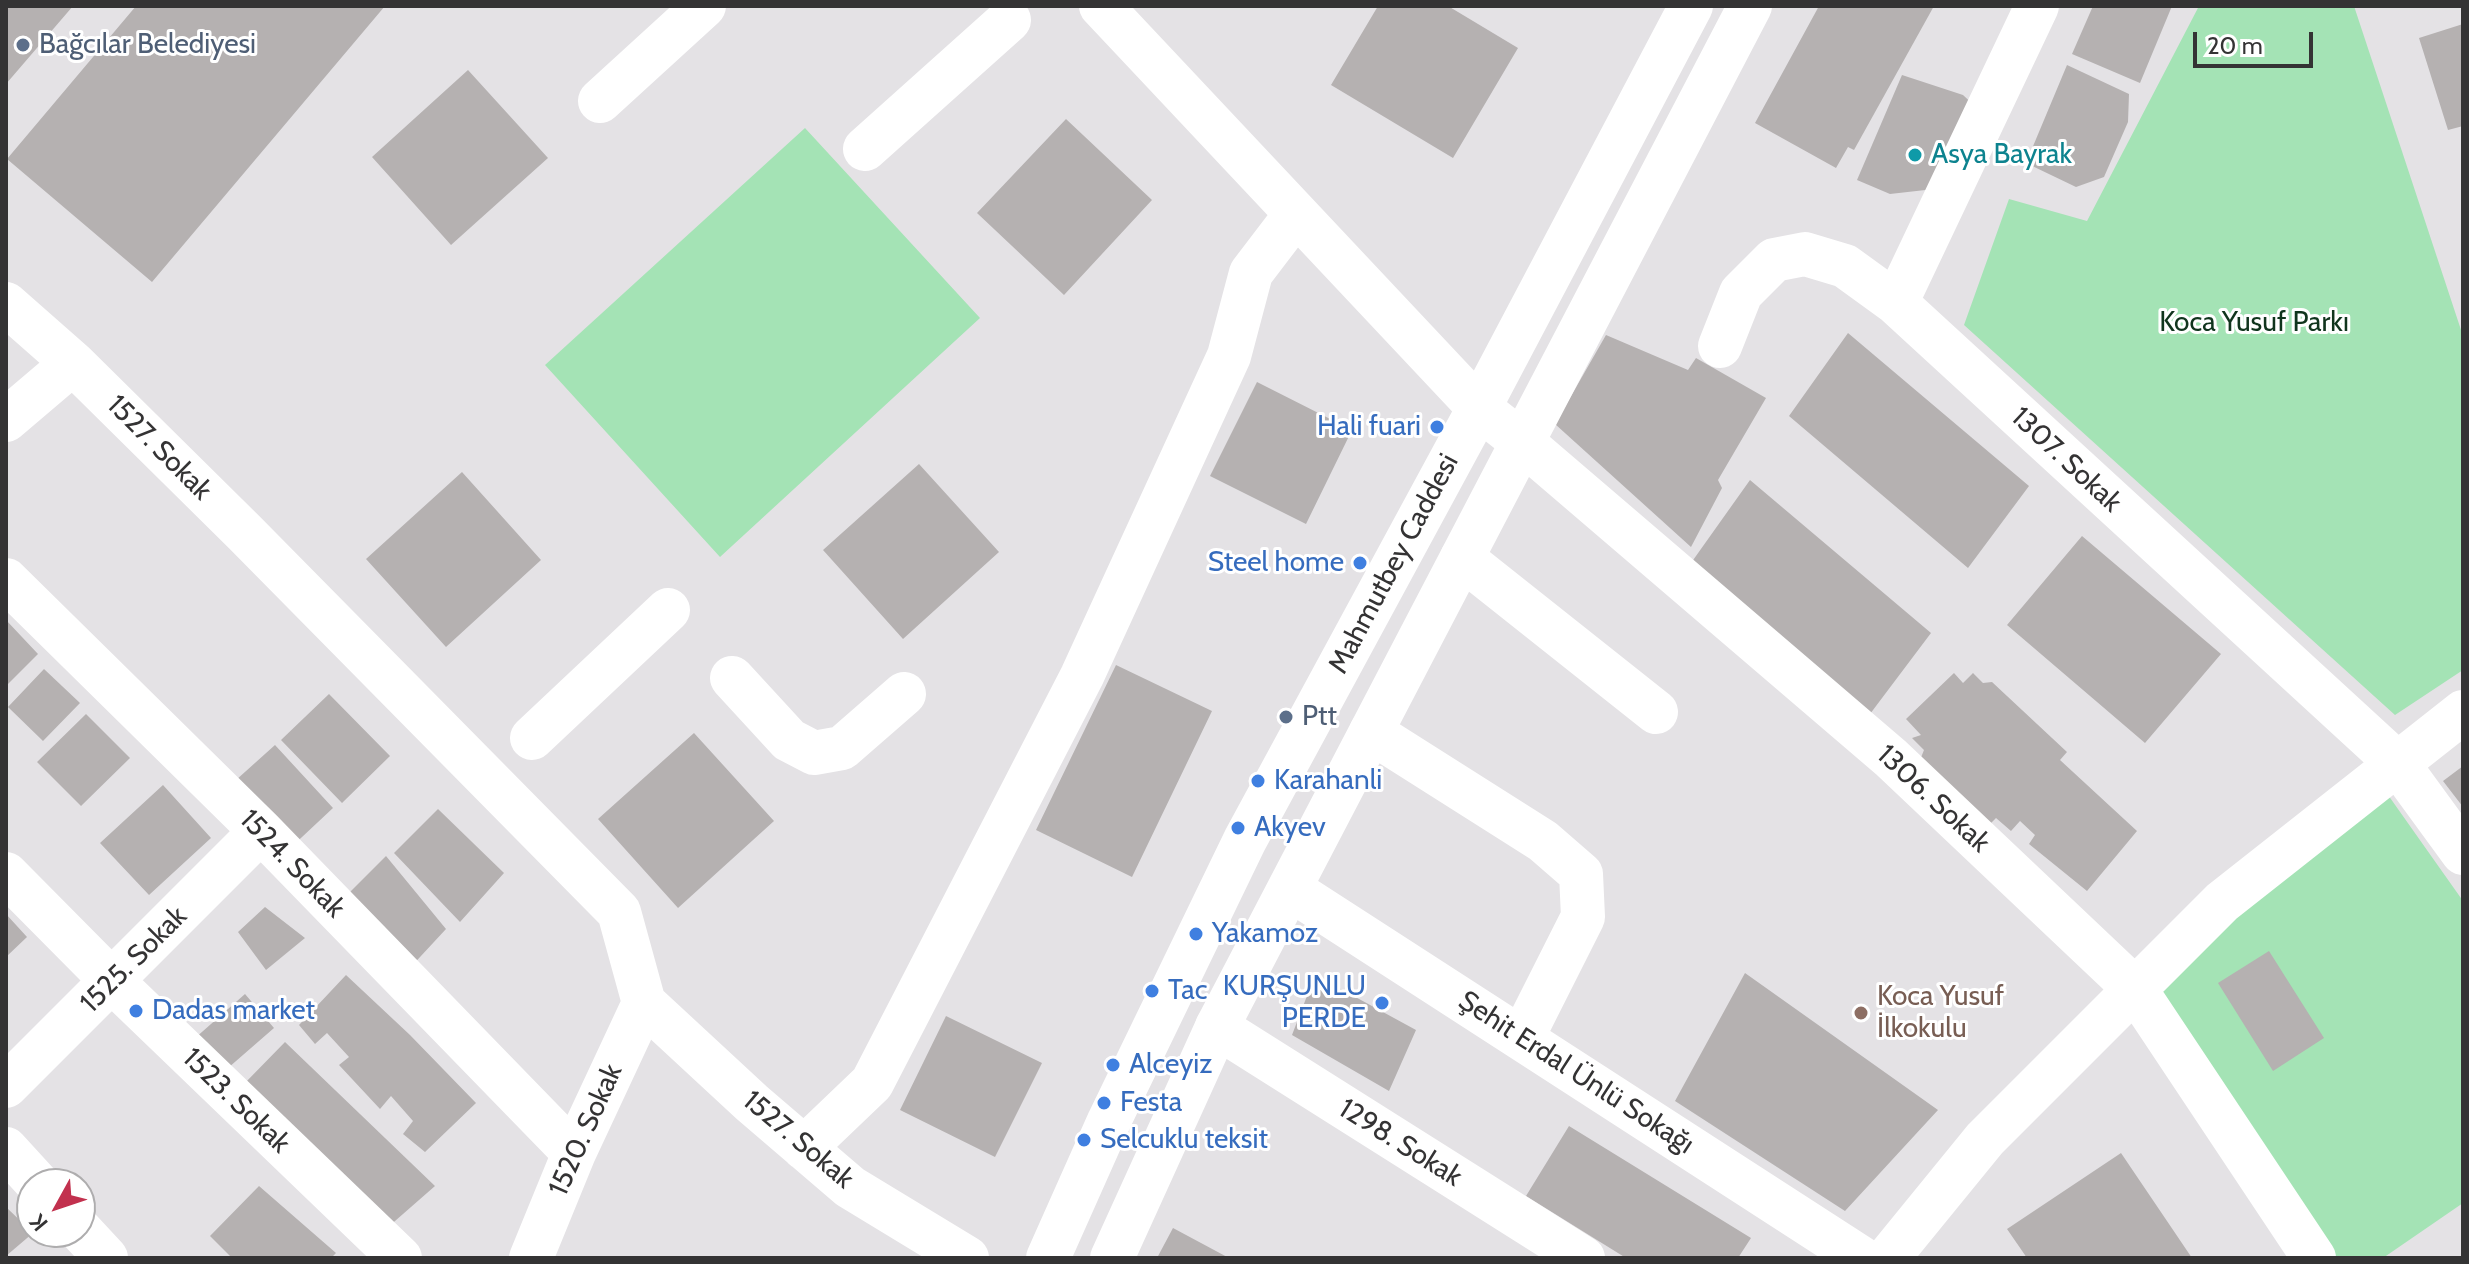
<!DOCTYPE html>
<meta charset="utf-8">
<style>
body{margin:0}
#map{position:relative;width:2469px;height:1264px;overflow:hidden;background:#e4e2e5;font-family:Cabin,sans-serif}
canvas{display:block}
.frame{position:absolute;inset:0;border:8px solid #343334;pointer-events:none}
.north{position:absolute;left:16px;top:1168px;width:80px;height:80px;box-sizing:border-box;background:#fff;border:2px solid #aeadae;border-radius:50%;rotate:230deg;font-size:22px;font-weight:700;line-height:32px;text-align:center;color:#343334}
.north::after{content:'';display:block;margin:auto;width:28px;height:36px;background:#c2314e;clip-path:polygon(50% 0,100% 100%,50% 72%,0 100%)}
.scale{position:absolute;left:2193px;top:32px;width:120px;height:36px;box-sizing:border-box;border:4px solid #343334;border-top:0;padding-left:10px;font-size:24px;line-height:28px;white-space:nowrap;color:#343334;-webkit-text-stroke:6px #fff;paint-order:stroke}
</style>
<div id="map">
<canvas width="2469" height="1264"></canvas>
<div class="frame"></div>
<div class="north">K</div>
<div class="scale">20 m</div>
</div>
<script>
const ctx = document.querySelector('canvas').getContext('2d');
ctx.lineJoin = 'round';
function fill(path, color) {
  ctx.fillStyle = color;
  ctx.fill(path, 'evenodd');
}
function shape(rows) {
  const path = new Path2D();
  for (const r of rows) {
    path.moveTo(r[0], r[1]);
    for (let i = 2; i < r.length; i += 2) path.lineTo(r[i], r[i + 1]);
  }
  return path;
}
function trace(path, color, width, dash) {
  ctx.strokeStyle = color;
  ctx.lineWidth = width;
  ctx.lineCap = dash ? 'butt' : 'round';
  ctx.setLineDash(dash || []);
  ctx.stroke(path);
}
function write(font, color, halo, rows, align = 'center') {
  ctx.font = font + ' Cabin,sans-serif';
  ctx.lineWidth = 6;
  ctx.setLineDash([]);
  ctx.textBaseline = 'middle';
  ctx.strokeStyle = halo;
  ctx.fillStyle = color;
  for (const [text, x, y, turn = 0] of rows) {
    ctx.save();
    ctx.translate(x, y);
    ctx.rotate((+turn || 0) * Math.PI / 180);
    ctx.textAlign = isNaN(turn) ? turn : align;
    if (halo) ctx.strokeText(text, 0, 0);
    ctx.fillText(text, 0, 0);
    ctx.restore();
  }
}
fill(shape([
 [2199,6,2354,6,2463,336,2463,670,2395,715,1964,325,2009,199,2087,221],
 [805,128,980,318,720,557,545,365],
 [2381,785,2463,901,2463,1203,2383,1258,2330,1258,2148,983]
]), '#a4e3b5');
fill(shape([
 [6,6,73,6,6,84],
 [136,6,385,6,152,282,7,159],
 [1378,6,1448,6,1518,48,1453,158,1331,85],
 [1819,6,1934,6,1854,150,1848,147,1836,168,1755,123],
 [2093,6,2172,6,2140,83,2072,54],
 [2463,24,2463,126,2448,130,2419,38],
 [2067,65,2129,94,2128,122,2104,177,2076,187,2026,163],
 [468,70,548,158,451,245,372,157],
 [1902,75,1963,95,1979,110,1943,188,1890,194,1857,180],
 [1066,119,1152,200,1064,295,977,213],
 [1848,333,2029,486,1968,568,1789,416],
 [1606,335,1688,370,1696,358,1766,398,1718,480,1722,488,1691,547,1555,424],
 [1257,382,1352,430,1306,524,1210,476],
 [919,464,999,552,903,639,823,550],
 [462,472,541,560,446,647,366,559],
 [1750,480,1931,633,1870,714,1691,563],
 [2082,536,2221,654,2145,743,2007,625],
 [6,620,38,654,6,686],
 [1116,665,1212,711,1132,877,1036,830],
 [44,669,80,703,43,741,8,707],
 [1954,673,1963,683,1973,673,1983,683,1992,682,2067,752,2060,760,2137,831,2087,891,2029,844,2035,835,2020,821,2011,831,1996,818,1989,825,1920,760,1924,750,1912,738,1921,735,1906,719],
 [329,694,390,756,342,803,281,740],
 [86,714,130,758,81,806,37,762],
 [694,733,774,821,678,908,598,819],
 [275,745,333,808,286,852,226,789],
 [2463,766,2463,807,2443,781],
 [163,785,211,838,149,895,100,843],
 [438,809,504,873,460,922,394,853],
 [386,856,446,929,408,970,341,901],
 [265,907,305,938,266,970,238,932],
 [6,914,27,937,6,957],
 [2269,951,2324,1038,2273,1071,2218,983],
 [1745,973,1938,1110,1845,1211,1675,1101],
 [346,975,410,1035,476,1103,425,1152,403,1134,413,1121,391,1096,380,1109,339,1065,349,1057,327,1033,315,1044,299,1025],
 [1315,975,1416,1030,1389,1091,1292,1035],
 [245,994,274,1028,228,1068,194,1039],
 [946,1016,1042,1063,995,1157,900,1110],
 [285,1042,435,1186,387,1228,243,1085],
 [1569,1126,1751,1238,1738,1258,1626,1258,1526,1196],
 [2121,1153,2192,1258,2027,1258,2007,1229],
 [259,1186,336,1253,331,1258,232,1258,210,1236],
 [6,1207,33,1233,6,1256],
 [1173,1228,1229,1258,1157,1258]
]), '#b5b1b1');
trace(shape([
 [1101,6,1479,408,1522,442,1891,758,2135,989,2314,1258],
 [2037,6,1896,303,2398,764,2463,853],
 [600,101,704,6],
 [865,149,1009,20],
 [6,304,73,363,245,533,619,912,644,1003],
 [1720,346,1741,293,1774,260,1805,254,1845,266,1896,303],
 [6,420,73,363],
 [1462,558,1656,712],
 [6,580,261,831,574,1153],
 [732,678,789,740,814,753,842,748,904,694],
 [1371,732,1543,841,1581,874,1583,917,1522,1038],
 [532,738,668,610],
 [6,874,113,982,400,1258],
 [1290,889,1861,1258],
 [644,1003,752,1103,850,1187,967,1258],
 [1217,1027,1583,1258],
 [6,1086,261,831],
 [804,1148,872,1083,1082,676,1229,356,1251,273,1296,214],
 [6,1149,38,1184],
 [80,1230,106,1258],
 [531,1258,574,1153,644,1003],
 [1888,1258,1985,1139,2222,902,2463,712]
]), '#fff', 44);
trace(shape([
 [1048,1258,1109,1121,1245,840,1479,408,1691,6],
 [1112,1258,1217,1027,1750,6]
]), '#fff', 44);
for (const [x, y, r, color] of [
 [23,45,8,"#5c6f8a"],
 [1915,155,8,"#0f9aa8"],
 [1437,427,8,"#3f7fe0"],
 [1360,563,8,"#3f7fe0"],
 [1286,717,8,"#5c6f8a"],
 [1258,781,8,"#3f7fe0"],
 [1238,828,8,"#3f7fe0"],
 [1196,934,8,"#3f7fe0"],
 [1152,991,8,"#3f7fe0"],
 [1382,1003,8,"#3f7fe0"],
 [136,1011,8,"#3f7fe0"],
 [1861,1013,8,"#8d6e63"],
 [1113,1065,8,"#3f7fe0"],
 [1104,1103,8,"#3f7fe0"],
 [1084,1140,8,"#3f7fe0"]
]) {
  const dot = new Path2D();
  dot.arc(x, y, r, 0, 2 * Math.PI);
  ctx.fillStyle = color;
  ctx.fill(dot);
  trace(dot, '#fff', 3);
}
write('28px', '#4e5e75', '#fff', [
 ["Bağcılar Belediyesi",39,45],
 ["Ptt",1302,717]
], 'left');
write('28px', '#0d838f', '#fff', [
 ["Asya Bayrak",1931,155]
], 'left');
write('28px', '#10351d', '#fff', [
 ["Koca Yusuf Parkı",2254,323]
]);
write('28px', '#366cbe', '#fff', [
 ["Hali fuari",1421,427,"right"],
 ["Steel home",1344,563,"right"],
 ["Karahanli",1274,781],
 ["Akyev",1254,828],
 ["Yakamoz",1212,934],
 ["KURŞUNLU",1366,987,"right"],
 ["PERDE",1366,1019,"right"],
 ["Tac",1168,991],
 ["Dadas market",152,1011],
 ["Alceyiz",1129,1065],
 ["Festa",1120,1103],
 ["Selcuklu teksit",1100,1140]
], 'left');
write('28px', '#343334', '#fff', [
 ["1527. Sokak",159,448,45],
 ["1307. Sokak",2066,460,43],
 ["Mahmutbey Caddesi",1394,564,-62],
 ["1306. Sokak",1933,799,43],
 ["1524. Sokak",292,864,46],
 ["1525. Sokak",134,960,-45],
 ["Şehit Erdal Ünlü Sokağı",1576,1073,33],
 ["1523. Sokak",236,1101,44],
 ["1520. Sokak",586,1130,-66],
 ["1527. Sokak",798,1140,40],
 ["1298. Sokak",1400,1143,32]
]);
write('28px', '#785e54', '#fff', [
 ["Koca Yusuf",1877,997],
 ["İlkokulu",1877,1029]
], 'left');
</script>
